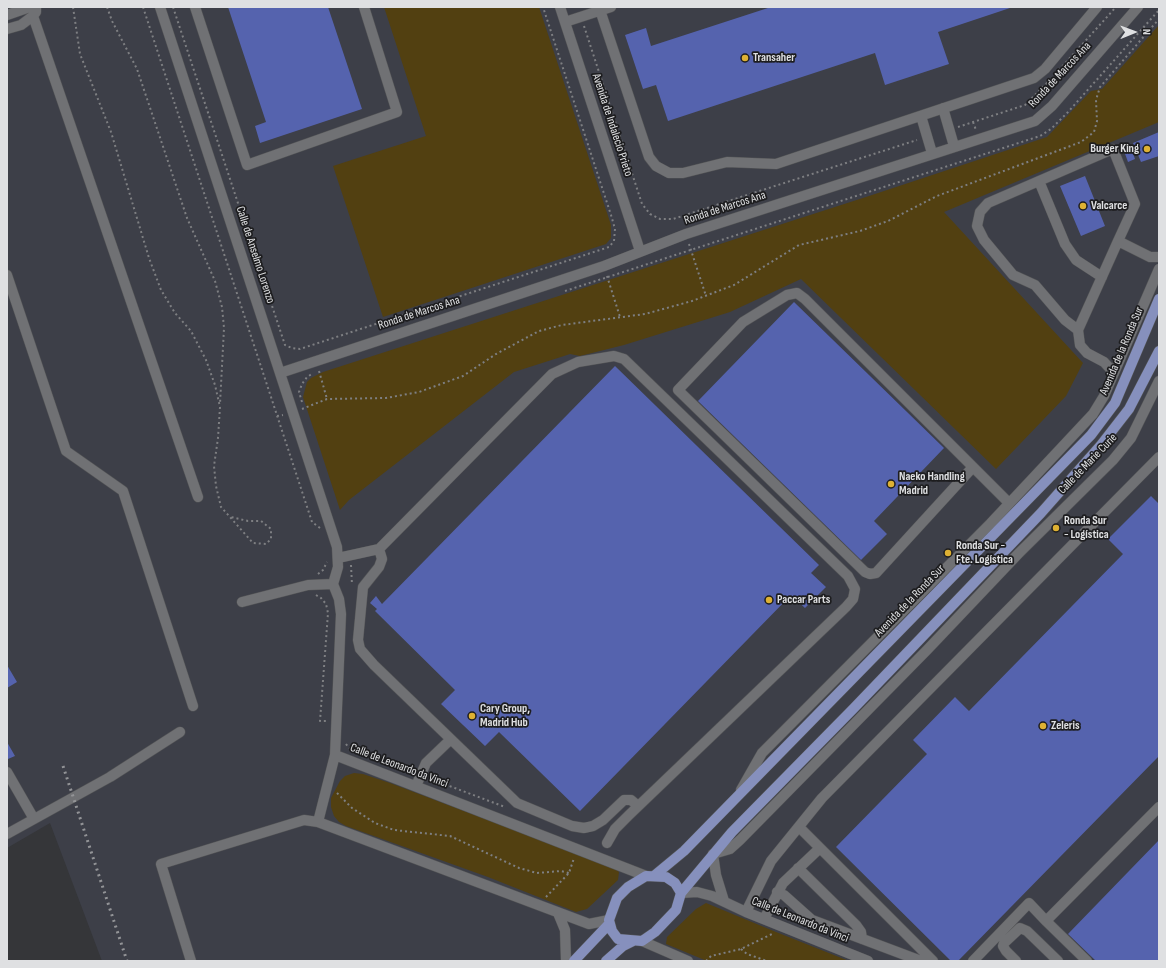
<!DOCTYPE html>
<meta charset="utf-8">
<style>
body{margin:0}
#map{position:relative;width:1166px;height:968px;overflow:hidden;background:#353639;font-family:"Sofia Sans Condensed",sans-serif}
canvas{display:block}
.frame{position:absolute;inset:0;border:8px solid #dfe0e2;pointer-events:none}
.north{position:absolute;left:1114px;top:12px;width:40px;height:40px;-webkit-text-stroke:3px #1d1d1f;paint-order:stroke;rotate:89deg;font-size:11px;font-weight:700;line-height:16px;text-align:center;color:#dfe0e2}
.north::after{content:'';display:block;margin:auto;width:14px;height:18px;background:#dfe0e2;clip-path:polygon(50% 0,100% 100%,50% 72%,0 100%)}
</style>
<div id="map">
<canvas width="1166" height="968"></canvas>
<div class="frame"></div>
<div class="north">N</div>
</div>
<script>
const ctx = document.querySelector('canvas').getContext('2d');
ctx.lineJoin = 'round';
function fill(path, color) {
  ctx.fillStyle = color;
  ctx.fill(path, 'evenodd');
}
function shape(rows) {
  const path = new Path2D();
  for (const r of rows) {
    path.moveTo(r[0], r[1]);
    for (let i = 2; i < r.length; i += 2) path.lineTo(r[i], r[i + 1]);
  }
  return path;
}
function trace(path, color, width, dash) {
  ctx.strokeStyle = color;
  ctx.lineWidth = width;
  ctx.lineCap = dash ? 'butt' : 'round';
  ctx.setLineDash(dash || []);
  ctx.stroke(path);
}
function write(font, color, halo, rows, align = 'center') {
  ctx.font = font + ' "Sofia Sans Condensed",sans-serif';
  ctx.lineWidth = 3.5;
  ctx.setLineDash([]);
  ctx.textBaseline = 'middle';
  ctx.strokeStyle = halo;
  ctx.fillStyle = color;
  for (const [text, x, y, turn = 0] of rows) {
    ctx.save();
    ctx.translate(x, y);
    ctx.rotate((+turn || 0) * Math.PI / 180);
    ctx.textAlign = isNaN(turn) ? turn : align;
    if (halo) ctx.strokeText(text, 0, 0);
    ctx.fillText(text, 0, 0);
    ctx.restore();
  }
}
fill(shape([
 [7,7,1159,7,1159,961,102,961,50,823,7,848]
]), '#3d3f48');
fill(shape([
 [384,7,539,7,611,225,611,238,606,244,383,317,333,166,426,136],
 [1159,25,1159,122,944,212,1083,363,1066,396,996,469,801,279,730,312,624,345,580,356,570,354,564,356,514,372,349,500,340,510,303,397,307,382,311,378,323,372,866,197,1047,137,1091,91,1102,89],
 [354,773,363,774,390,783,615,868,619,872,618,880,587,909,576,912,488,877,346,826,339,822,334,816,331,807,331,798,340,781,345,776],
 [706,903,776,932,849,961,707,961,666,944,667,937,696,909]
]), '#524011');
fill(shape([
 [228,7,328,7,362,109,260,143,255,126,266,122],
 [771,7,1013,7,938,32,949,64,885,85,875,53,668,121,656,85,643,89,625,35,646,28,651,46],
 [1159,132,1159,156,1141,162,1133,143],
 [1131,148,1135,159,1128,162,1124,151],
 [1085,176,1105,226,1081,236,1060,186],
 [794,302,944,448,874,521,887,534,861,560,698,401],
 [615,366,819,565,811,573,826,587,805,608,791,595,580,811,499,732,485,746,441,704,455,690,375,611,377,609,370,603,376,596,382,604],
 [1151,496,1159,504,1159,756,958,961,951,961,836,847,927,754,913,740,955,697,969,711,1123,554,1108,539],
 [7,665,17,682,7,688],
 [7,742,15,756,8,759,7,757],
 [1159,840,1159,961,1096,961,1068,934]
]), '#5563ae');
const minor = shape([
 [160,7,337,547,338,567,333,584,339,599,341,614,335,755],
 [195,7,247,165,397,112,364,7],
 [560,7,640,251],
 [599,7,649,157,656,166,669,173,683,173,727,162,776,164,1034,78,1045,69,1097,7],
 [7,15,30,7],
 [33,16,198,497],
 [565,22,611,7],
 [7,29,21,25,33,16,36,12,36,7],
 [943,108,954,146],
 [921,116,932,153],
 [1039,181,1065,244,1076,260,1102,277],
 [7,275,66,451,123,491,193,706],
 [1078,330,1065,320,1035,285,1013,275,984,240,977,226,980,212,988,203,1113,149,1135,204,1118,241],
 [280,373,604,266,686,234,1035,121,1052,106,1138,7],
 [1114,373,1104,362,1087,353,1080,345,1078,330,1118,241,1150,257,1159,257],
 [973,467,876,573,870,574,865,572,678,390,743,322,787,295,797,293,805,299,1009,503],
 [379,549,382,559,379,567,363,587,358,640,360,649,374,665,517,803,572,826,584,828,593,826,603,820,624,800,631,800,638,806],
 [338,558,379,549,552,374,578,362,614,356,624,359,848,576,855,589,853,599,846,607,629,815,615,829,607,843],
 [242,602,308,585,333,584],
 [7,772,34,819],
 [416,786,426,763,450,740],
 [741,790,762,753,990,524,1093,414,1104,396,1159,269],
 [318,822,335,755,646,876],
 [799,827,933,961],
 [7,834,110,777,180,732],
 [798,868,856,925,861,932,862,939],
 [777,892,784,895,812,920,921,961],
 [681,893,697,892,712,896,746,912,868,961],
 [724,901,716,875,713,854,730,849,740,840,927,650,1019,553,1113,460,1131,438,1159,381],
 [746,912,771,861,822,798,1159,457],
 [558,913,565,930,566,961],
 [764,919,783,883,820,848],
 [642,941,688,961],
 [191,961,161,864,304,820,318,822,589,924,609,920],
 [973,961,1029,903,1046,921],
 [1016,961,1006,951,1003,946,1004,943,1020,928,1027,931,1058,961],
 [1087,961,1046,921,1159,807]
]);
const major = shape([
 [655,875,684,851,1091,435,1115,403,1159,299],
 [681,893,675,883,666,877,646,876,628,887,617,898,609,920,612,931,618,939,642,941,655,932,676,910,681,893,732,832,854,708,1041,513,1101,445,1129,409,1159,351],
 [574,961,609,924],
 [606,961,623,946,633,941]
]);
trace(minor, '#535456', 11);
trace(major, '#535456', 11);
trace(shape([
 [73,7,80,54,111,132,149,258,161,290,175,313,191,331,206,360,215,385,220,407,218,438,214,466,216,486,221,507,253,543,266,544,271,539,271,529,261,521,248,521,231,517],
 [107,7,112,21,137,69,187,218,215,281,222,307,224,328,220,404],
 [143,7,312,522,320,528],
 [173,7,285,345,292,348,300,349,609,247,614,241,615,229,611,215,543,7],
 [584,26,642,204,650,214,660,219,673,219,917,140],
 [1059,70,1116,7],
 [973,122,976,130],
 [958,127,1025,105,1052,78],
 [689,244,706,296],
 [607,276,620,317],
 [565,291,1040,136,1051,129,1068,112,1159,10],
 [319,371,327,399],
 [302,402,299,392,302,384,307,377,312,374],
 [302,409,327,399,386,398,419,392,463,376,496,354,539,331,562,325,645,314,692,301,734,285,799,245,860,231,888,221,937,196,1081,142,1094,132,1097,121,1096,100,1100,87,1159,19],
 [277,416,283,415],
 [351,565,352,585],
 [318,574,323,570,327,562],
 [316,595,321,598,326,604,328,613,320,721,327,721],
 [346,744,349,748,412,772],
 [431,779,505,807],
 [337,793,352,808,375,823,394,830,450,836,519,868,537,873,561,871,569,873],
 [546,897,569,873,574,858],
 [741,949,747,954,767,961],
 [706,961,711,956,741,949,774,933]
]), '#7e7f82', 2, [2, 3]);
trace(minor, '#707174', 10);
trace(major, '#8690bd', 10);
trace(shape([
 [63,766,127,961]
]), '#939497', 3, [2, 4]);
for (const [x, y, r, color] of [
 [745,58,4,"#deb133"],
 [1147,149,4,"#deb133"],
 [1083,206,4,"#deb133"],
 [891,484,4,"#deb133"],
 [1056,528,4,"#deb133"],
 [948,553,4,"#deb133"],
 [769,600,4,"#deb133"],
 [472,716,4,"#deb133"],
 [1043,726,4,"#deb133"]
]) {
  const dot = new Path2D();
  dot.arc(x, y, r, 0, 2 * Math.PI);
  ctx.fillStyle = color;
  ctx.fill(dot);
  trace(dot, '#1d1d1f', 1.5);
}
write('bold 12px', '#dfe0e2', '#1d1d1f', [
 ["Transaher",753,58],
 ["Burger King",1139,149,"right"],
 ["Valcarce",1091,206],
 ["Naeko Handling",899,477],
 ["Madrid",899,491],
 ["Ronda Sur",1064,521],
 ["- Logística",1064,535],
 ["Ronda Sur -",956,546],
 ["Fte. Logística",956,560],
 ["Paccar Parts",777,600],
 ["Cary Group,",480,709],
 ["Madrid Hub",480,723],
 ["Zeleris",1051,726]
], 'left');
write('12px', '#dfe0e2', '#1d1d1f', [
 ["Ronda de Marcos Ana",1060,75,-47],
 ["Avenida de Indalecio Prieto",612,125,72],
 ["Ronda de Marcos Ana",725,208,-18],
 ["Calle de Anselmo Lorenzo",255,255,72],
 ["Ronda de Marcos Ana",419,313,-18],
 ["Avenida de la Ronda Sur",1122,351,-67],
 ["Calle de Marie Curie",1088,464,-46],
 ["Avenida de la Ronda Sur",910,601,-46],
 ["Calle de Leonardo da Vinci",399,766,21],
 ["Calle de Leonardo da Vinci",800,920,22]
]);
</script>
